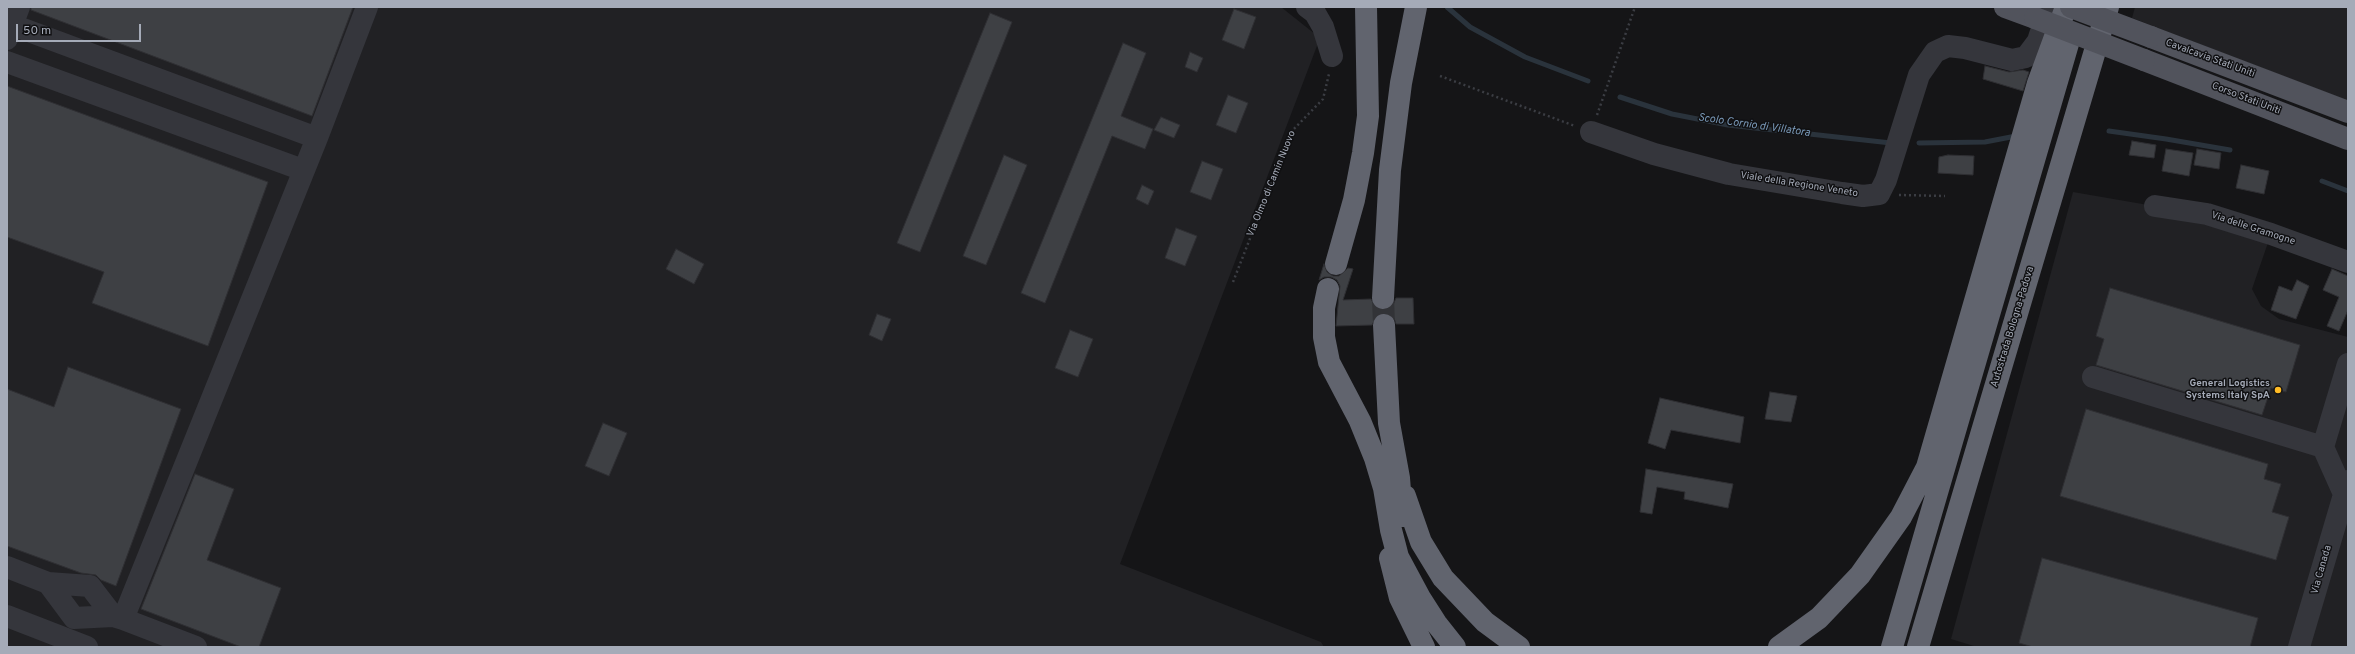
<!DOCTYPE html>
<style>
body{margin:0}
#map{position:relative;width:2355px;height:654px;overflow:hidden;background:#151517;font-family:Overpass,sans-serif}
canvas{display:block}
.frame{position:absolute;inset:0;border:8px solid #a5abb8;pointer-events:none}
.scale{position:absolute;left:16px;top:24px;width:125px;height:18px;box-sizing:border-box;border:2px solid #a5abb8;border-top:0;padding-left:5px;font-size:12px;line-height:14px;white-space:nowrap;color:#a5abb8;-webkit-text-stroke:3px #101012;paint-order:stroke}
</style>
<div id="map">
<canvas width="2355" height="654"></canvas>
<div class="frame"></div>
<div class="scale">50 m</div>
</div>
<script>
const ctx = document.querySelector('canvas').getContext('2d');
ctx.lineJoin = 'round';
function fill(path, color) {
  ctx.fillStyle = color;
  ctx.fill(path, 'evenodd');
}
function shape(rows) {
  const path = new Path2D();
  for (const r of rows) {
    path.moveTo(r[0], r[1]);
    for (let i = 2; i < r.length; i += 2) path.lineTo(r[i], r[i + 1]);
  }
  return path;
}
function trace(path, color, width, dash) {
  ctx.strokeStyle = color;
  ctx.lineWidth = width;
  ctx.lineCap = dash ? 'butt' : 'round';
  ctx.setLineDash(dash || []);
  ctx.stroke(path);
}
function write(font, color, halo, rows, align = 'center') {
  ctx.font = font + ' Overpass,sans-serif';
  ctx.lineWidth = 3;
  ctx.setLineDash([]);
  ctx.textBaseline = 'middle';
  ctx.strokeStyle = halo;
  ctx.fillStyle = color;
  for (const [text, x, y, turn = 0] of rows) {
    ctx.save();
    ctx.translate(x, y);
    ctx.rotate((+turn || 0) * Math.PI / 180);
    ctx.textAlign = isNaN(turn) ? turn : align;
    if (halo) ctx.strokeText(text, 0, 0);
    ctx.fillText(text, 0, 0);
    ctx.restore();
  }
}
fill(shape([
 [7,7,1281,7,1320,38,1120,564,1321,642,1324,647,7,647],
 [2135,7,2348,7,2348,101,2132,18],
 [2073,192,2154,206,2271,234,2252,289,2261,306,2279,319,2348,337,2348,647,1977,647,1951,639]
]), '#212124');
trace(shape([
 [1447,7,1470,27,1525,57,1588,81],
 [1620,97,1672,114,1728,125,1891,143],
 [2109,131,2166,139,2230,150],
 [1919,143,1985,142,2016,136],
 [2322,181,2348,191]
]), '#2a333c', 5);
const building = shape([
 [31,7,353,7,312,116,31,10,31,7],
 [1234,9,1256,17,1244,49,1222,40,1234,9],
 [990,13,1012,22,920,252,897,243,990,13],
 [1123,43,1146,53,1121,116,1153,129,1145,149,1112,136,1045,303,1021,293,1123,43],
 [1190,52,1203,58,1197,72,1185,67,1190,52],
 [1985,66,2009,72,2023,70,2029,72,2023,91,1983,79,1985,66],
 [7,86,268,182,208,346,92,303,104,272,7,237,7,86],
 [1228,95,1248,103,1236,133,1216,125,1228,95],
 [1161,117,1180,125,1174,138,1154,130,1161,117],
 [2132,141,2156,145,2154,158,2129,155,2132,141],
 [2166,149,2193,153,2189,176,2162,171,2166,149],
 [2197,149,2221,153,2219,169,2194,165,2197,149],
 [1004,155,1027,165,986,265,963,256,1004,155],
 [1948,155,1974,156,1973,175,1938,173,1939,157,1948,155],
 [1202,161,1223,169,1211,200,1190,192,1202,161],
 [2241,165,2269,171,2264,194,2236,188,2241,165],
 [1142,185,1154,191,1148,205,1136,199,1142,185],
 [1176,228,1197,236,1185,266,1165,258,1176,228],
 [676,249,704,264,694,284,666,269,676,249],
 [1324,264,1327,272,1333,276,1339,276,1348,268,1353,269,1343,300,1371,299,1376,308,1383,310,1393,305,1396,298,1413,298,1414,324,1396,324,1394,318,1384,313,1377,315,1372,325,1336,326,1340,286,1337,280,1331,277,1324,277,1319,280,1324,264],
 [2332,269,2348,276,2348,310,2339,331,2327,326,2339,297,2323,290,2332,269],
 [2297,280,2309,286,2296,319,2271,310,2279,286,2292,291,2297,280],
 [2110,288,2300,345,2286,392,2271,388,2262,415,2096,365,2104,339,2096,336,2110,288],
 [877,314,891,319,882,341,869,335,877,314],
 [1070,330,1093,339,1078,377,1055,368,1070,330],
 [68,367,181,409,116,586,101,580,96,575,81,573,7,546,7,389,54,407,68,367],
 [1770,392,1797,396,1791,422,1765,419,1770,392],
 [1660,398,1744,417,1740,443,1671,430,1665,449,1648,443,1660,398],
 [2086,409,2268,464,2264,479,2281,484,2272,512,2289,517,2276,560,2060,496,2086,409],
 [603,423,627,433,609,476,585,466,603,423],
 [1646,469,1733,484,1728,508,1684,499,1685,492,1657,487,1652,514,1640,512,1646,469],
 [195,474,234,489,207,560,281,588,259,647,241,647,141,609,195,474],
 [2042,558,2258,618,2250,647,2033,647,2019,643,2042,558]
]);
fill(building, '#3e4044');
trace(building, '#2f2f33', 1);
trace(shape([
 [1383,298,1384,325]
]), '#323337', 22, [22, 11]);
trace(shape([
 [1440,76,1575,126],
 [1597,115,1635,7],
 [1899,195,1945,196],
 [1233,282,1292,131,1323,99,1329,74]
]), '#3b3d43', 2.5, [2, 3]);
trace(shape([
 [1307,7,1315,13,1323,27,1332,56],
 [7,23,317,138],
 [7,39,19,7],
 [7,62,303,170],
 [1591,132,1654,154,1729,174,1842,193,1863,196,1879,194,1886,180,1919,75,1935,52,1948,46,1965,48,2012,60,2026,57,2038,41,2049,7],
 [2155,206,2207,214,2271,234,2348,262],
 [2093,377,2323,447],
 [2344,494,2323,447,2348,364],
 [7,567,48,583],
 [7,616,87,647],
 [113,616,90,586,48,583,74,618,113,616,123,619,317,138,367,7],
 [123,619,196,647],
 [2299,647,2348,481]
]), '#35363c', 22);
trace(shape([
 [2005,7,2035,18],
 [2151,37,2348,112],
 [2144,60,2348,139]
]), '#51535c', 22);
trace(shape([
 [1336,264,1354,200,1363,153,1368,116,1366,7],
 [1328,289,1324,308,1324,337,1329,362,1360,421,1375,458,1384,488,1391,530,1398,557,1420,598,1436,623,1455,647],
 [1383,298,1390,170,1401,83,1416,7],
 [1384,325,1389,423,1399,478,1402,516],
 [1405,496,1421,542,1443,578,1485,622,1519,647],
 [1390,558,1400,598,1424,647],
 [1779,647,1819,618,1860,575,1901,517,1927,467,2038,83,2066,7],
 [1892,647,2070,37],
 [1918,647,2108,7]
]), '#61646e', 22);
trace(shape([
 [2071,7,2151,37],
 [2035,18,2144,60]
]), '#51535c', 22);
for (const [x, y, r, color] of [
 [2278,390,4,"#ffbb25"]
]) {
  const dot = new Path2D();
  dot.arc(x, y, r, 0, 2 * Math.PI);
  ctx.fillStyle = color;
  ctx.fill(dot);
  trace(dot, '#101012', 1.5);
}
write('10px', '#a5abb8', '#101012', [
 ["Cavalcavia Stati Uniti",2210,59,20],
 ["Corso Stati Uniti",2246,99,21],
 ["Via Olmo di Camin Nuovo",1272,184,-68],
 ["Viale della Regione Veneto",1799,185,9],
 ["Via delle Gramogne",2253,229,18],
 ["Autostrada Bologna-Padova",2013,327,-73],
 ["Via Canada",2322,570,-74]
]);
write('bold 10px', '#a5abb8', '#101012', [
 ["General Logistics",2270,384],
 ["Systems Italy SpA",2270,396]
], 'right');
write('italic 11px', '#7998b7', '#101012', [
 ["Scolo Cornio di Villatora",1754,126,8]
]);
</script>
